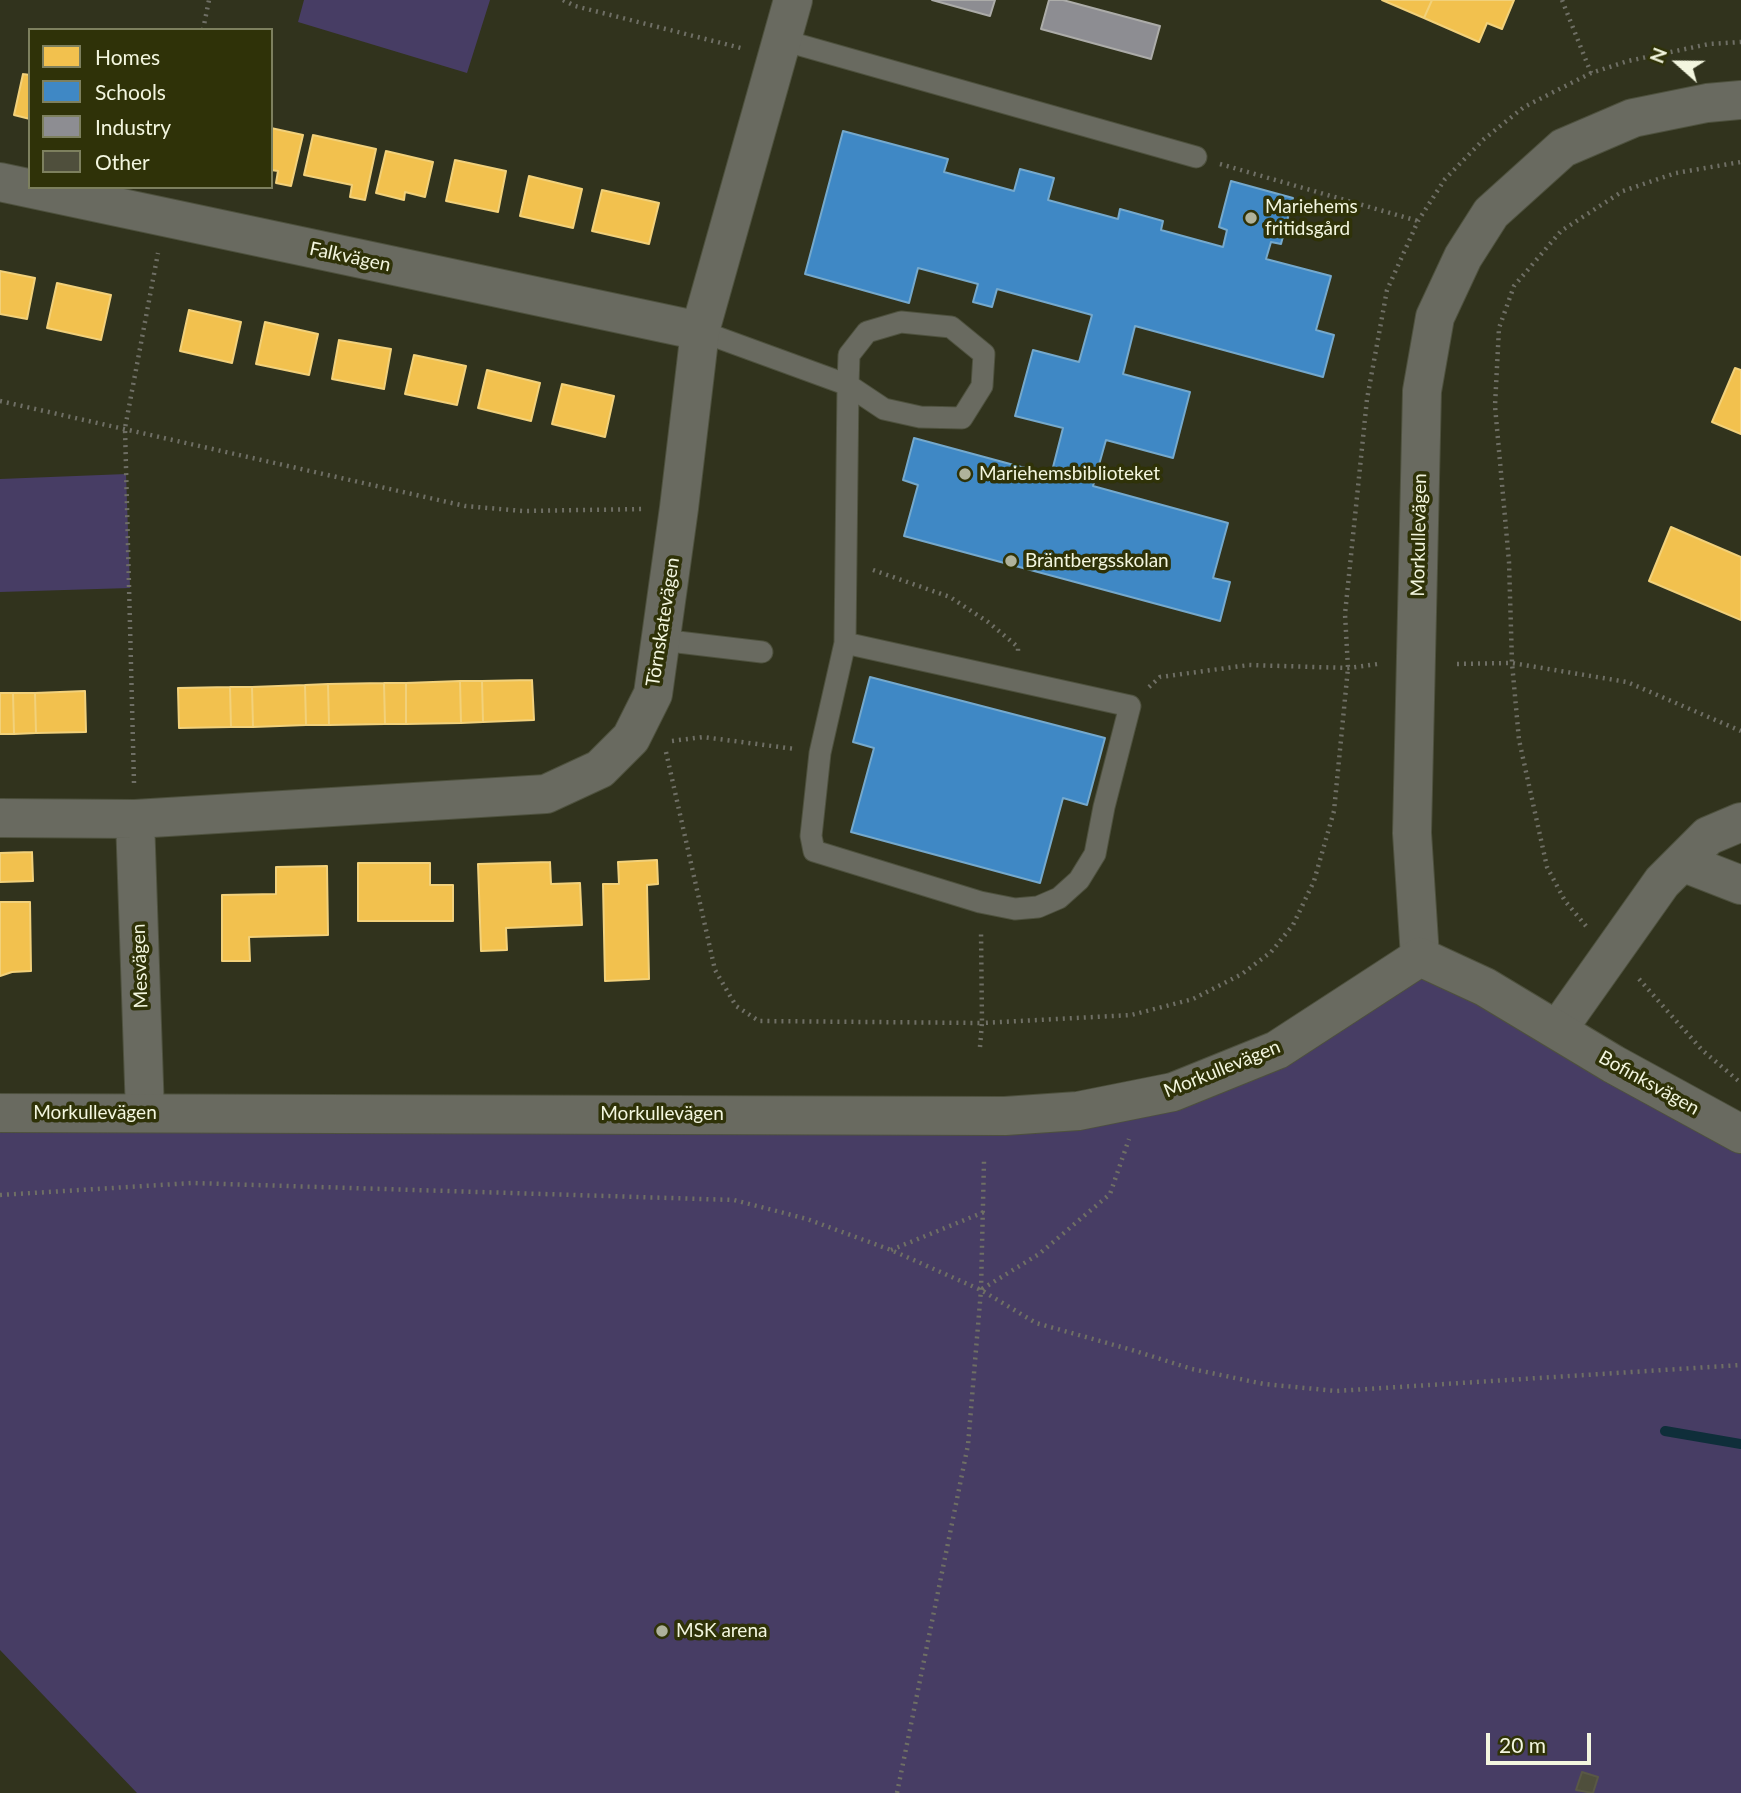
<!DOCTYPE html>
<meta charset="utf-8">
<style>
body{margin:0}
#map{position:relative;width:1741px;height:1793px;overflow:hidden;background:#31331d;font-family:Lato,sans-serif}
canvas{display:block}
.legend{position:absolute;left:28px;top:28px;width:245px;height:161px;box-sizing:border-box;background:#2f3208;border:2px solid #7d805e;margin:0;padding:9px 12px;list-style:none;font-size:21px;color:#f3f6df}
.legend li{display:flex;align-items:center;gap:14px;height:35px}
.legend b{width:35px;border:2px solid #7d805e}
.north{position:absolute;left:1643px;top:28px;width:70px;height:70px;-webkit-text-stroke:5px #2f3208;paint-order:stroke;rotate:291deg;font-size:19px;font-weight:700;line-height:28px;text-align:center;color:#f3f6df}
.north::after{content:'';display:block;margin:auto;width:24px;height:32px;background:#f3f6df;clip-path:polygon(50% 0,100% 100%,50% 72%,0 100%)}
.scale{position:absolute;left:1486px;top:1733px;width:105px;height:32px;box-sizing:border-box;border:4px solid #f3f6df;border-top:0;padding-left:9px;font-size:21px;line-height:24px;white-space:nowrap;color:#f3f6df;-webkit-text-stroke:5px #2f3208;paint-order:stroke}
</style>
<div id="map">
<canvas width="1741" height="1793"></canvas>
<ul class="legend">
<li><b style="height:19px;background:#f2c14e"></b>Homes</li>
<li><b style="height:19px;background:#3f88c5"></b>Schools</li>
<li><b style="height:19px;background:#8d8d92"></b>Industry</li>
<li><b style="height:19px;background:#4f4f3c"></b>Other</li>
</ul>
<div class="north">N</div>
<div class="scale">20 m</div>
</div>
<script>
const ctx = document.querySelector('canvas').getContext('2d');
ctx.lineJoin = 'round';
function fill(path, color) {
  ctx.fillStyle = color;
  ctx.fill(path, 'evenodd');
}
function shape(rows) {
  const path = new Path2D();
  for (const r of rows) {
    path.moveTo(r[0], r[1]);
    for (let i = 2; i < r.length; i += 2) path.lineTo(r[i], r[i + 1]);
  }
  return path;
}
function trace(path, color, width, dash) {
  ctx.strokeStyle = color;
  ctx.lineWidth = width;
  ctx.lineCap = dash ? 'butt' : 'round';
  ctx.setLineDash(dash || []);
  ctx.stroke(path);
}
function write(font, color, halo, rows, align = 'center') {
  ctx.font = font + ' Lato,sans-serif';
  ctx.lineWidth = 7;
  ctx.setLineDash([]);
  ctx.textBaseline = 'middle';
  ctx.strokeStyle = halo;
  ctx.fillStyle = color;
  for (const [text, x, y, turn = 0] of rows) {
    ctx.save();
    ctx.translate(x, y);
    ctx.rotate((+turn || 0) * Math.PI / 180);
    ctx.textAlign = isNaN(turn) ? turn : align;
    if (halo) ctx.strokeText(text, 0, 0);
    ctx.fillText(text, 0, 0);
    ctx.restore();
  }
}
fill(shape([
 [304,0,490,0,467,73,298,22],
 [126,474,130,588,0,592,0,479],
 [1420,957,1741,1134,1741,1793,137,1793,0,1650,0,1113,694,1114,1173,1092]
]), '#473d64');
const homes = shape([
 [1382,0,1432,0,1424,18,1382,0],
 [1432,0,1514,0,1502,29,1487,23,1479,42,1424,18,1432,0],
 [23,74,30,75,30,119,14,115,23,74],
 [271,128,303,135,291,186,276,183,278,171,271,170,271,128],
 [313,135,376,149,365,200,350,197,352,185,304,175,313,135],
 [386,151,433,162,425,197,405,192,404,200,376,193,386,151],
 [455,160,506,171,498,212,446,201,455,160],
 [529,176,582,189,573,228,520,216,529,176],
 [602,190,659,203,649,244,592,231,602,190],
 [0,271,35,278,27,319,0,314,0,271],
 [57,283,111,295,101,340,47,328,57,283],
 [189,310,241,322,232,363,180,351,189,310],
 [265,322,318,334,309,375,256,364,265,322],
 [339,340,391,349,384,389,332,379,339,340],
 [414,355,466,366,457,405,405,394,414,355],
 [1735,368,1741,370,1741,434,1712,422,1735,368],
 [487,370,540,383,531,421,478,408,487,370],
 [562,384,614,396,605,437,552,424,562,384],
 [1671,527,1741,557,1741,620,1649,581,1671,527],
 [532,680,534,720,483,722,482,681,532,680],
 [460,681,482,681,483,722,461,723,460,681],
 [460,681,461,723,406,724,406,683,460,681],
 [384,683,406,683,406,724,385,724,384,683],
 [384,683,385,724,329,725,328,684,384,683],
 [328,684,329,725,306,725,305,685,328,684],
 [305,685,306,725,253,727,252,687,305,685],
 [230,687,231,727,179,728,178,688,230,687],
 [230,687,252,687,253,727,231,727,230,687],
 [85,691,86,732,36,733,35,693,85,691],
 [0,693,13,693,14,734,0,734,0,693],
 [13,693,35,693,36,733,14,734,13,693],
 [32,852,33,881,0,882,0,853,32,852],
 [657,860,658,884,647,885,649,979,605,981,603,884,619,884,618,862,657,860],
 [550,862,551,884,580,883,582,925,506,928,507,950,481,951,478,864,550,862],
 [358,863,430,863,430,885,453,885,453,921,358,921,358,863],
 [327,866,328,935,249,937,250,961,222,961,222,895,276,894,276,867,327,866],
 [0,902,30,902,31,971,12,972,0,976,0,902]
]);
fill(homes, '#f2c14e');
trace(homes, '#f2d17a', 2);
const schools = shape([
 [843,131,948,159,944,172,1014,191,1020,169,1054,178,1048,200,1118,219,1120,209,1163,221,1161,230,1223,247,1227,230,1219,227,1231,181,1293,198,1281,244,1271,242,1266,259,1331,276,1316,330,1334,335,1323,377,1135,326,1123,374,1190,392,1173,458,1106,440,1093,486,1228,523,1213,578,1230,582,1220,621,904,536,918,485,903,480,914,438,1051,475,1063,428,1015,416,1033,350,1079,362,1092,315,997,289,992,307,973,302,978,284,918,268,909,303,805,274,843,131],
 [870,677,1105,738,1087,805,1063,798,1040,883,851,832,874,748,853,742,870,677]
]);
fill(schools, '#3f88c5');
trace(schools, '#75a9cd', 2);
const industry = shape([
 [932,0,995,0,990,16,932,0],
 [1049,0,1063,0,1160,26,1151,59,1041,29,1049,0]
]);
fill(industry, '#8d8d92');
trace(industry, '#acaca9', 2);
trace(shape([
 [1665,1431,1741,1444]
]), '#0f2e3a', 10);
const building = shape([
 [1582,1772,1598,1777,1593,1793,1576,1790,1582,1772]
]);
fill(building, '#4f4f3c');
trace(building, '#595846', 2);
const service = shape([
 [782,40,1196,157],
 [700,331,848,385,884,409,920,417,962,418,982,386,984,354,951,327,901,322,867,332,849,355,848,385,845,643,820,753,811,836,814,851,980,902,1015,909,1038,907,1059,898,1079,880,1095,854,1104,807,1130,706,845,643],
 [661,640,762,652]
]);
const minor = shape([
 [0,182,700,331],
 [0,818,135,819,546,794,600,769,631,738,653,694,679,508,700,331,793,0],
 [135,819,145,1113],
 [1682,862,1741,885],
 [1420,957,1412,833,1422,391,1435,317,1463,257,1491,213,1563,148,1633,118,1707,103,1741,100],
 [1558,1029,1662,882,1708,836,1741,822]
]);
const tertiary = shape([
 [0,1113,1005,1116,1078,1111,1173,1092,1277,1050,1420,957,1485,987,1613,1064,1741,1134]
]);
trace(service, '#4e513e', 23);
trace(minor, '#4e513e', 40);
trace(tertiary, '#4e513e', 40);
trace(shape([
 [563,0,575,6,741,48],
 [1562,0,1591,73],
 [203,30,209,0],
 [1220,164,1418,221],
 [0,401,465,506,523,511,644,509],
 [873,570,950,597,988,622,1018,647,1018,654],
 [1457,664,1512,663,1627,682,1741,731],
 [1149,687,1160,677,1249,665,1348,668,1378,664],
 [672,741,703,737,795,749],
 [666,752,715,970,736,1006,759,1021,982,1023,981,931],
 [134,783,125,428,158,253],
 [1586,926,1565,901,1547,867,1519,740,1512,663,1509,562,1495,406,1499,328,1514,286,1561,231,1623,191,1676,173,1741,162],
 [1639,979,1702,1050,1741,1083],
 [980,1047,982,1023,1131,1015,1193,999,1242,974,1271,952,1293,925,1314,881,1334,811,1348,668,1345,614,1367,399,1387,290,1418,221,1445,179,1484,139,1524,107,1591,73,1628,61,1709,44,1741,42],
 [0,1195,192,1183,734,1200,807,1219,891,1250,981,1290,1036,1323,1132,1350,1192,1369,1264,1384,1336,1391,1741,1365],
 [891,1250,984,1212],
 [982,1289,1039,1254,1110,1194,1129,1139],
 [897,1793,968,1445,981,1290,984,1161]
]), '#6f6f65', 4.5, [2, 5]);
trace(service, '#696a60', 21);
trace(minor, '#696a60', 38);
trace(tertiary, '#696a60', 38);
for (const [x, y, r, color] of [
 [1251,218,7,"#afb29b"],
 [965,474,7,"#afb29b"],
 [1011,561,7,"#afb29b"],
 [662,1631,7,"#afb29b"]
]) {
  const dot = new Path2D();
  dot.arc(x, y, r, 0, 2 * Math.PI);
  ctx.fillStyle = color;
  ctx.fill(dot);
  trace(dot, '#2f3208', 2.5);
}
write('19px', '#f3f6df', '#2f3208', [
 ["Mariehems",1265,207],
 ["fritidsgård",1265,229],
 ["Mariehemsbiblioteket",979,474],
 ["Bräntbergsskolan",1025,561],
 ["MSK arena",676,1631]
], 'left');
write('19px', '#f3f6df', '#2f3208', [
 ["Falkvägen",350,257,12],
 ["Morkullevägen",1419,535,-89],
 ["Törnskatevägen",663,622,-81],
 ["Mesvägen",140,966,-92],
 ["Morkullevägen",1222,1069,-22],
 ["Bofinksvägen",1649,1083,29],
 ["Morkullevägen",95,1113],
 ["Morkullevägen",662,1114]
]);
</script>
